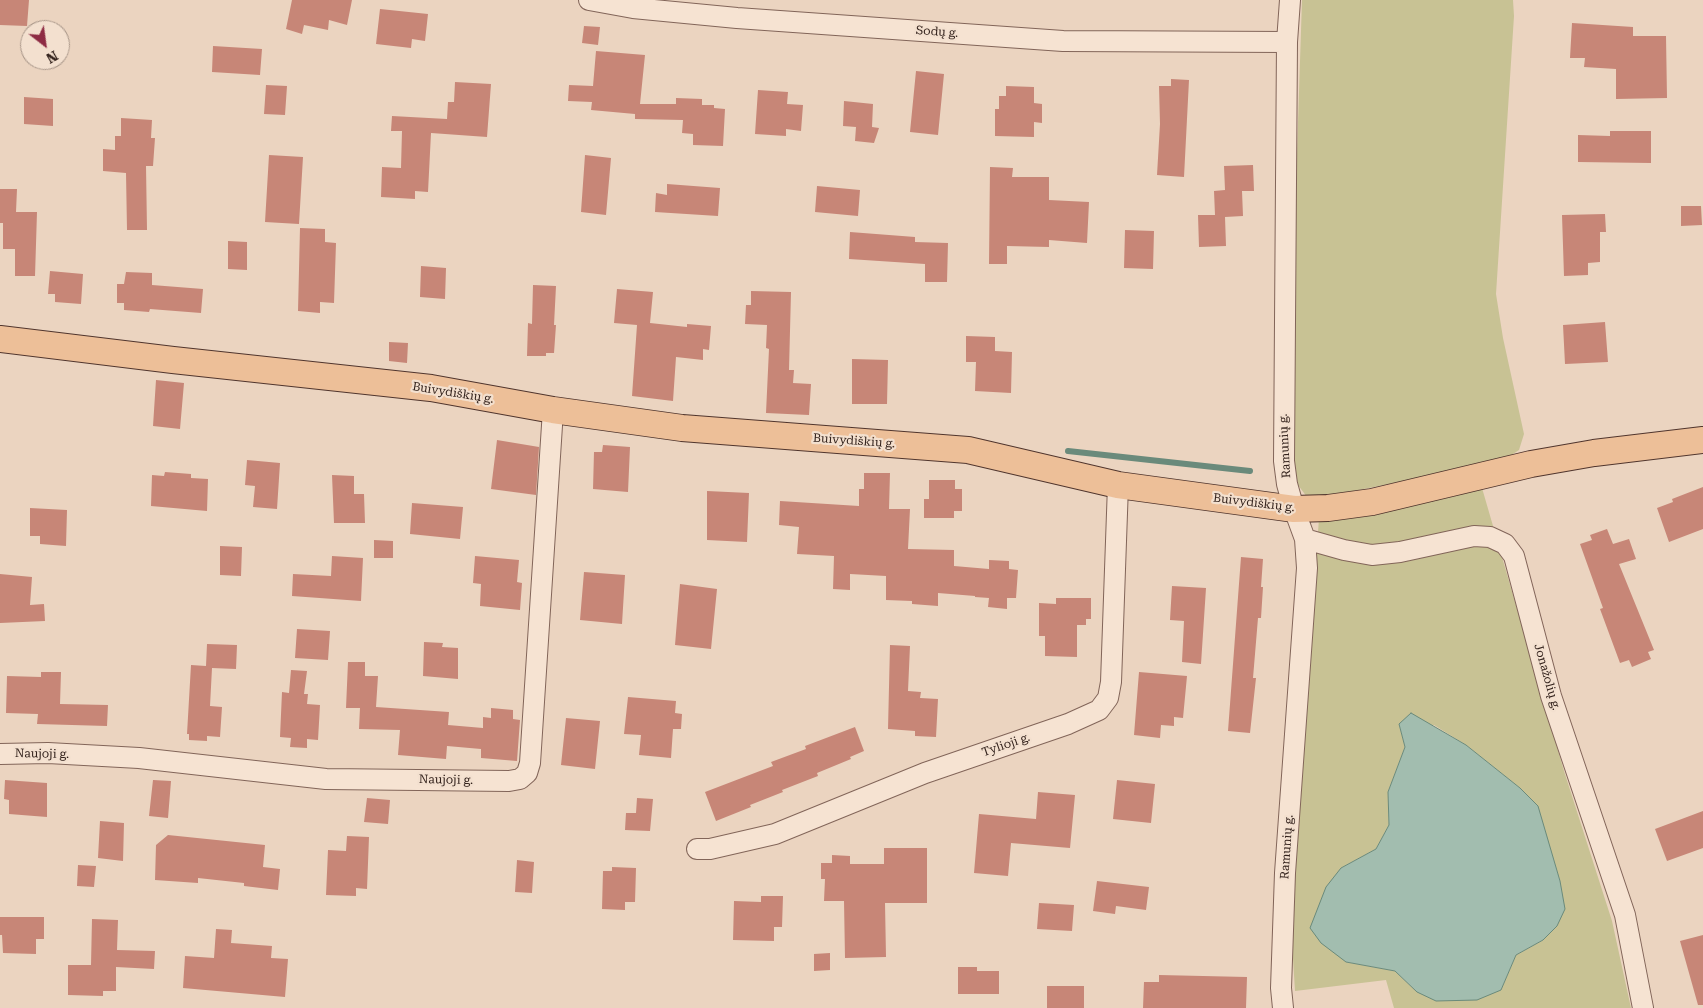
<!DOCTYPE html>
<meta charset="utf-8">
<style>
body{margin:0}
#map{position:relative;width:1703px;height:1008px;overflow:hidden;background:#ebd4c0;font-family:"Roboto Serif",serif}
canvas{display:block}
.north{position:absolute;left:20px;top:20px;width:50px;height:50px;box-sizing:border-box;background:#f3e0cf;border:1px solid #a69487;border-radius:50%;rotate:150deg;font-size:14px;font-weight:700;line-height:20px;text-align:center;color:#33221c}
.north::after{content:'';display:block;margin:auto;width:18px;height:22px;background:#8e2c44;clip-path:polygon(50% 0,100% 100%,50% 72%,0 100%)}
</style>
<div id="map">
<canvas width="1703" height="1008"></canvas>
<div class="north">N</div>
</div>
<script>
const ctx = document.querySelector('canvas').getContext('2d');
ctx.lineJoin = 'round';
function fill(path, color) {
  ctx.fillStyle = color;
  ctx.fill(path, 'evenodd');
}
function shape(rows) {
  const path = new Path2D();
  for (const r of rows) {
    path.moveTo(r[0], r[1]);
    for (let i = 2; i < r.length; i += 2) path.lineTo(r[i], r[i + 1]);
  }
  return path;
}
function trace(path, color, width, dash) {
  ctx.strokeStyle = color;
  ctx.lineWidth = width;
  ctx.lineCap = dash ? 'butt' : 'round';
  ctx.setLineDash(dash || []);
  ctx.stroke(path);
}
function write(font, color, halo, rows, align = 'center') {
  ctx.font = font + ' "Roboto Serif",serif';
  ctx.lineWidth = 4.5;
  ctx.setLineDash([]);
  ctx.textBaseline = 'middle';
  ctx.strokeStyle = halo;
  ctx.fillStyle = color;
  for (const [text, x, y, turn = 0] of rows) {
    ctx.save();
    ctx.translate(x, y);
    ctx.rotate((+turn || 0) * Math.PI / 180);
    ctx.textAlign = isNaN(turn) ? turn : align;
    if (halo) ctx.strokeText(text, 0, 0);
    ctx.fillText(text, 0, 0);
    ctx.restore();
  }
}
fill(shape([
 [1302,0,1513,0,1514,16,1496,294,1503,338,1524,434,1519,450,1507,458,1491,464,1318,498,1307,497,1298,485,1295,473,1294,246],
 [1482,488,1564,771,1612,921,1631,1008,1394,1008,1386,980,1295,991,1292,943,1294,871,1319,518],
 [1399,724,1434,725,1466,745,1520,788,1549,847,1560,881,1557,926,1543,940,1516,955,1501,990,1417,992,1395,971,1346,962,1341,868,1376,849,1389,825,1388,792,1405,747]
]), '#c8c294');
const water = shape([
 [1411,713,1466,745,1520,788,1538,806,1560,881,1565,909,1557,926,1543,940,1516,955,1501,990,1477,1000,1436,1001,1417,992,1395,971,1346,962,1321,943,1310,928,1326,887,1341,868,1376,849,1389,825,1388,792,1405,747,1399,724,1411,713]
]);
fill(water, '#a2bdaf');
trace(water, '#6a8a7b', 1);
trace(shape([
 [1068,451,1250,471]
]), '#6a8a7b', 6);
fill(shape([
 [0,0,29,0,27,26,0,25],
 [292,0,352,0,347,25,329,20,328,30,304,25,302,34,286,29],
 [380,9,428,14,425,41,412,39,411,48,376,44],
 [1572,23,1633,27,1633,36,1666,36,1667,98,1616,99,1616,69,1584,67,1585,58,1570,58],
 [584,26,600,27,598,45,582,43],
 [213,46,262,49,260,75,212,72],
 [596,51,645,55,640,104,676,104,676,98,702,99,702,105,714,105,714,108,725,109,723,146,693,145,693,134,682,133,683,120,635,119,635,114,591,110,592,102,568,101,569,85,593,86],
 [916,71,944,74,938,135,910,132],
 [1171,79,1189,80,1184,177,1157,175,1160,124,1159,86,1171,86],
 [455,82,491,84,487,137,431,133,428,192,415,191,415,199,381,197,382,167,401,168,402,131,391,131,392,116,447,119,448,102,454,102],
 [266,85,287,86,285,115,264,114],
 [1006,86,1034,87,1034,103,1042,104,1042,123,1034,122,1034,137,995,136,995,109,999,109,999,96,1006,96],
 [758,90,788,92,787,104,803,105,801,131,786,129,786,136,755,134],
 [24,97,53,99,53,126,24,124],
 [844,101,873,104,872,127,879,128,874,143,855,141,856,127,843,126],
 [121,118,152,120,151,138,155,138,153,166,146,166,147,230,127,230,126,173,103,171,103,149,115,150,115,136,121,136],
 [1610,131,1651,131,1651,163,1578,162,1578,135,1610,136],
 [269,155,303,157,299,224,265,222],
 [585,155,611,158,606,215,581,212],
 [1253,165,1254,191,1242,191,1243,216,1225,217,1226,246,1199,247,1198,215,1215,215,1214,191,1225,190,1224,166],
 [990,167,1013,168,1012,177,1049,177,1049,200,1089,202,1087,243,1049,240,1049,247,1007,246,1007,264,989,264],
 [667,184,720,188,718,216,655,212,656,193,667,195],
 [817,186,860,190,858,216,815,212],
 [0,189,17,189,16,212,37,212,35,276,15,276,15,249,3,249,3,223,0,223],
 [1681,206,1701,206,1702,225,1681,226],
 [1605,214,1606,232,1600,232,1600,262,1588,263,1588,275,1564,276,1562,215],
 [300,228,325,229,325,242,336,243,334,303,320,302,320,313,298,311],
 [1125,230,1154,231,1153,269,1124,268],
 [850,232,915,237,915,242,948,243,947,282,925,282,925,264,849,259],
 [228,241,247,242,247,270,228,269],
 [421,266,446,268,445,299,420,297],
 [50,271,83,274,81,304,55,302,55,294,48,294],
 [126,272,152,273,152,285,203,289,201,313,150,309,149,312,124,310,124,303,117,303,117,284,124,284],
 [533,285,556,286,554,325,556,325,554,353,546,353,546,356,527,356,528,323,532,324],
 [617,289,653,292,650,323,687,327,687,324,711,326,709,350,703,349,703,360,676,357,673,401,632,396,637,325,614,323],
 [751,291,791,292,789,370,794,370,793,383,811,384,809,415,766,413,769,349,766,348,767,325,745,324,746,305,751,305],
 [1605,322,1608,362,1565,364,1563,325],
 [966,336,995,337,995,351,1012,352,1011,393,975,391,976,362,966,362],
 [389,342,408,343,407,363,389,361],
 [852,359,888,360,887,404,852,404],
 [156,380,184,383,180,429,153,426],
 [497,440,539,447,536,495,491,489],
 [603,445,630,447,628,492,593,489,594,452,602,452],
 [247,460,280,463,277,509,253,507,255,486,245,485],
 [165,472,191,474,191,478,208,479,207,511,151,506,152,475,164,476],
 [864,473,890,473,889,509,910,509,908,549,954,550,954,566,989,569,989,560,1009,561,1009,569,1018,570,1016,598,1007,598,1007,609,988,607,989,598,975,597,975,596,938,593,938,606,912,604,912,601,886,600,886,576,850,574,850,590,833,589,834,556,797,554,799,527,779,525,780,501,859,506,859,489,864,489],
 [332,475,354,476,354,494,364,494,365,523,334,523],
 [929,480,955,480,955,489,962,489,962,511,954,511,954,518,924,518,924,499,929,499],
 [1703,487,1703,529,1669,542,1657,508,1673,502,1672,499],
 [707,491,749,493,747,542,707,540],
 [412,503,463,507,460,539,410,534],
 [30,508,67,510,66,546,40,544,40,536,30,536],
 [1607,529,1613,544,1629,539,1636,559,1619,564,1654,650,1648,652,1651,659,1632,667,1629,660,1620,663,1600,609,1603,608,1580,544,1592,540,1590,535],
 [374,540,393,541,393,558,374,558],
 [220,546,242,547,241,576,220,575],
 [332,556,363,558,361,601,292,596,293,574,331,576],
 [475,556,519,560,517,582,522,583,520,610,480,606,481,584,473,583],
 [1241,557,1263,559,1261,587,1263,587,1261,618,1258,618,1253,678,1256,678,1250,733,1228,731],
 [584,572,625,575,622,624,580,620],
 [0,574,32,577,30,605,44,604,45,621,0,623],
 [680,584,717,589,711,649,675,645],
 [1172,586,1206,588,1201,664,1182,662,1184,621,1170,620],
 [1056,598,1091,598,1091,619,1086,619,1086,625,1077,625,1077,657,1045,656,1045,636,1039,636,1039,603,1056,604],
 [297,629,330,631,328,660,295,658],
 [424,642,443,643,442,647,458,648,458,679,423,676],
 [207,644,237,645,236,669,212,668,210,706,222,707,220,737,207,736,207,741,189,740,189,734,187,734,191,665,206,666],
 [890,645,910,646,908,691,921,692,920,698,938,699,936,737,915,736,915,731,888,729],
 [348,662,365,662,365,676,378,676,376,707,449,712,448,725,483,728,483,717,491,718,491,708,513,710,513,719,520,720,517,761,481,758,481,749,447,746,446,759,398,755,400,730,359,729,360,708,346,708],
 [291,670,307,671,304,694,308,694,307,704,320,705,318,740,307,739,307,748,290,747,291,738,280,737,282,692,289,693],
 [41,672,61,672,60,704,108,705,107,726,37,724,38,714,6,713,7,676,41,677],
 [1139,672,1187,676,1183,718,1174,717,1174,726,1161,725,1160,738,1134,735],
 [628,697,676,701,675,713,682,714,681,729,673,729,671,758,639,755,641,735,624,734],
 [566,718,600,721,595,769,561,765],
 [855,727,864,751,850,757,851,759,817,773,818,776,782,790,783,792,750,805,751,807,716,821,705,792,773,766,771,762,806,749,805,746],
 [5,780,47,783,47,817,9,814,9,800,4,799],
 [153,780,171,781,168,818,149,816],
 [1117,780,1155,784,1151,823,1113,819],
 [1038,792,1075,795,1070,848,1011,843,1008,876,974,873,979,814,1036,819],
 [367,798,390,800,388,824,364,822],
 [637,798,653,799,650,831,625,830,626,813,636,813],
 [1703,811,1703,848,1667,861,1655,829],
 [100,821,124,823,123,861,98,858],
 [168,835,265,845,263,867,280,869,278,890,244,886,244,883,198,878,198,883,155,880,156,845],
 [347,836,369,837,367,889,356,888,356,896,326,895,328,850,346,851],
 [884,848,927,848,927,903,885,903,886,957,845,958,844,901,824,901,825,879,821,879,821,863,832,863,832,855,850,856,850,864,884,864],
 [517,860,534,862,532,893,515,892],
 [78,865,96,866,94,887,77,886],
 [612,867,636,868,635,902,625,902,625,910,602,909,603,871,612,871],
 [1097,881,1149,887,1146,910,1116,906,1115,914,1093,911],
 [761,896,783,896,782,927,774,927,774,941,733,940,734,901,761,902],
 [1039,903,1074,905,1072,931,1037,929],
 [0,917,44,917,44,939,36,939,36,954,3,953,2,935,0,935],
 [92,919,118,920,117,950,155,951,154,969,116,967,116,991,103,991,103,996,68,995,68,965,91,965],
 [216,929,232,930,231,943,272,946,271,958,288,959,285,997,183,988,185,956,214,958],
 [1703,935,1703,1005,1698,1005,1680,941],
 [830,953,830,970,814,971,814,954],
 [958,967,977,967,977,971,999,971,999,994,958,994],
 [1159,975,1247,977,1246,1008,1143,1008,1144,982,1159,982],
 [1047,986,1084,986,1084,1008,1047,1008]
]), '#c78677');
const minor = shape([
 [589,0,633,8,737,18,1063,41,1287,42],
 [1305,539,1344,550,1372,555,1400,552,1474,536,1490,537,1505,544,1514,556,1551,696,1625,915,1643,1008],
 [0,754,48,753,139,758,326,779,509,781,520,779,527,773,530,763,553,410],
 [697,849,710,849,775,834,925,773,1068,724,1099,710,1108,698,1111,682,1118,485],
 [1283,1008,1281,988,1285,873,1307,568,1305,539,1294,509,1287,484,1284,461,1287,42,1290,0]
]);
const major = shape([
 [0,339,173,360,431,388,553,410,682,428,968,450,1118,485,1294,509,1328,508,1372,502,1531,464,1594,453,1703,440]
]);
trace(minor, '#826559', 22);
trace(major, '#50352d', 28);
trace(minor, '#f6e3d2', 20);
trace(major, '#edbf98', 26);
write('12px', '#33221c', '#f3e0cf', [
 ["Sodų g.",937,32,4],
 ["Buivydiškių g.",453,393,9],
 ["Buivydiškių g.",854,441,4],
 ["Ramunių g.",1285,446,-93],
 ["Buivydiškių g.",1254,503,7],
 ["Jonažolių g.",1547,677,74],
 ["Tylioji g.",1006,745,-19],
 ["Naujoji g.",42,754,1],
 ["Naujoji g.",446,780,1],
 ["Ramunių g.",1287,847,-86]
]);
</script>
